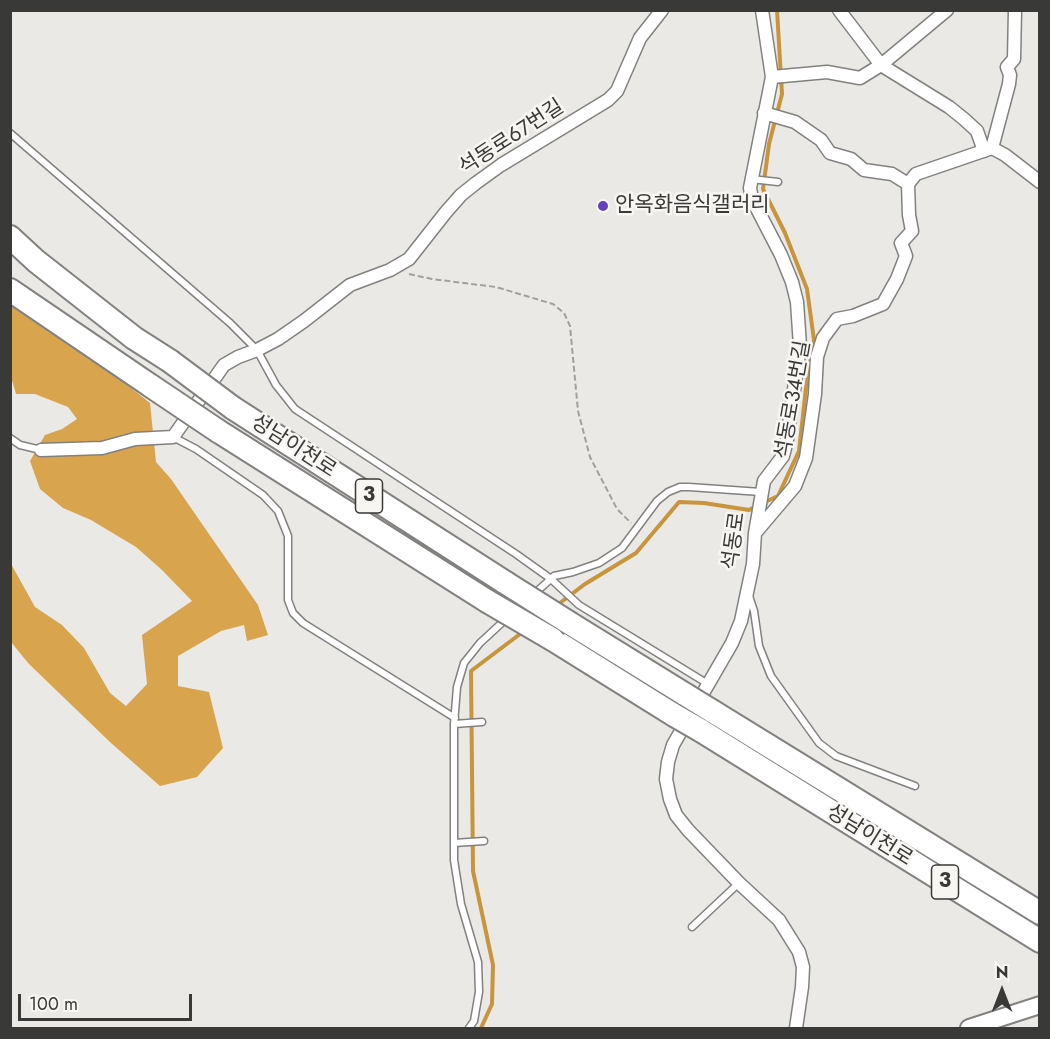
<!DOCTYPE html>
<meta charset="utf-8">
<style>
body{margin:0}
#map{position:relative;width:1050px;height:1039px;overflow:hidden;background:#ebe9e6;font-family:Jost,sans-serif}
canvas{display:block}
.frame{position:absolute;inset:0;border:12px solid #393937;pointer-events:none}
.north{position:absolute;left:972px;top:961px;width:60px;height:60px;-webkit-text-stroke:4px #f8f6f3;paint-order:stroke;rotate:0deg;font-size:16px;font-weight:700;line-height:24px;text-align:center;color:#393937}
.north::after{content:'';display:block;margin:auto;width:21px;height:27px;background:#393937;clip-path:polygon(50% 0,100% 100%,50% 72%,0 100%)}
.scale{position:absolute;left:18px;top:994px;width:174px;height:27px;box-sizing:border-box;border:3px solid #393937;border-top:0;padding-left:8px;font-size:18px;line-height:21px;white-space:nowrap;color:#393937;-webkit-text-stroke:4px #f8f6f3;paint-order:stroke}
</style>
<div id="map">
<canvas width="1050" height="1039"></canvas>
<div class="frame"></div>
<div class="north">N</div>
<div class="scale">100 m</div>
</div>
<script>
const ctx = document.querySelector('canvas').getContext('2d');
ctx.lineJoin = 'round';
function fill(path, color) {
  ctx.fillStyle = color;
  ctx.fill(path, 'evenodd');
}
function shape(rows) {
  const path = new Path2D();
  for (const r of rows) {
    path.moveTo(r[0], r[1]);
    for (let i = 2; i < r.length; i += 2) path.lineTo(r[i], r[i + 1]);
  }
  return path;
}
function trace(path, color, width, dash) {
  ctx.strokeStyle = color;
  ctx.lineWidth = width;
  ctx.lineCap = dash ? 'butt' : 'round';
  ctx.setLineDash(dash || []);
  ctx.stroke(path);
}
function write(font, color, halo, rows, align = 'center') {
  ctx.font = font + ' Jost,"Noto Sans KR",sans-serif';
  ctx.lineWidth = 5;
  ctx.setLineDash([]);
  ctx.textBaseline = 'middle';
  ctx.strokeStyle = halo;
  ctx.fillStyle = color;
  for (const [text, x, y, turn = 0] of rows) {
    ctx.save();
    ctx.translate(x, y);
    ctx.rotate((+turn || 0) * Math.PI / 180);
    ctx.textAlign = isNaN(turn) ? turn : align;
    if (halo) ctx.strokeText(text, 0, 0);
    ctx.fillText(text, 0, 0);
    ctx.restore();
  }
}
fill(shape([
 [11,303,61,332,150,403,156,462,171,479,258,605,268,635,247,641,244,625,221,631,178,656,178,686,209,692,223,748,197,777,160,786,111,743,29,664,11,642,10,562,35,607,62,625,84,648,110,693,126,706,147,684,142,635,192,601,162,570,136,547,91,520,63,508,40,489,30,461,45,435,62,429,77,419,68,407,35,394,16,394,11,377]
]), '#d9a44e');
trace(shape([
 [763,503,778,496,799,451,806,388,814,340,807,289,785,233,763,189,769,144,782,94,777,10],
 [556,606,585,584,636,553,679,502,704,503,749,510,756,506],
 [481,1028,492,1004,493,965,473,871,471,671,524,631]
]), '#c8943c', 4);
const lane = shape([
 [10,133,230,323,257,350,276,385,295,409,516,554,551,579,579,605,708,684],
 [751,179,778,182],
 [173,437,196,449,263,495,278,511,288,536,288,600,293,613,303,623,455,718],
 [10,438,20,445,41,450],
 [534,594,554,576,573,572,599,563,622,548,657,501,668,492,680,487,689,487,761,492],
 [749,596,754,611,759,646,771,676,819,743,836,756,915,786],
 [454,724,482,722],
 [454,843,484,841],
 [692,927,739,883],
 [469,1028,474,1021,479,992,478,962,461,904,454,860,454,724,457,687,464,663,480,643,506,619]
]);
const street = shape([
 [762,10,772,77,750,188,752,199,781,255,792,282,797,302,800,346,787,440,783,456,764,481,755,533,753,564,741,621,732,643,673,745,668,762,666,779,670,799,676,815,688,830,739,883,779,920,799,952,803,967,802,987,796,1028],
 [839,10,881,65,949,107,964,119,977,131,984,151],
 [772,77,827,72,860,78,881,65,947,10],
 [764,113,795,122,821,140,830,153,851,159,864,170,892,174,908,184],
 [992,148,1009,84,1010,75,1007,67,1014,59,1015,10],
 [992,148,1005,155,1040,182],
 [41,450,102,448,135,439,173,437,224,365,238,357,257,350,278,339,304,321,350,285,390,270,409,259,446,212,461,195,476,183,501,165,608,100,617,91,640,38,662,10],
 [756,532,795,486,806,458,815,394,817,357,823,338,837,319,853,316,883,304,897,279,906,256,901,243,912,231,909,215,908,184,916,174,992,148]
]);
const secondary = shape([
 [969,1028,1040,1005]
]);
const highway = shape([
 [10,237,36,261,134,338,170,361],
 [10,290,151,386],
 [233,408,506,583],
 [218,431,487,601],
 [571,624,686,695],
 [552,639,674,715],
 [712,711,1040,913],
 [700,730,1040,941]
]);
trace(lane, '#83817f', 9);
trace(street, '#83817f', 15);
trace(secondary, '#83817f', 20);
trace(highway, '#83817f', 26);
trace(shape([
 [409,274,432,279,496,287,553,304,564,313,570,326,578,411,590,457,617,509,631,523]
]), '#a1a09d', 2, [6, 3]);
trace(lane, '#fff', 6);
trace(street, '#fff', 12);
trace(secondary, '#fff', 16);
trace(highway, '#fff', 22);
const highwayBridge = shape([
 [170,361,233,408],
 [151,386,218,431],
 [506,583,571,624],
 [487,601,552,639],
 [686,695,712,711],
 [674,715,700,730]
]);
trace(highwayBridge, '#83817f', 26, []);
trace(highwayBridge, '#fff', 22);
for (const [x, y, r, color] of [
 [603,206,6,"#6442bb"]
]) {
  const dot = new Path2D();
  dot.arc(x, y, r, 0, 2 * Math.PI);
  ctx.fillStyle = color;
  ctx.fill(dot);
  trace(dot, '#f8f6f3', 2);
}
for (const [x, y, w] of [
 [369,496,27],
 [945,882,27]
]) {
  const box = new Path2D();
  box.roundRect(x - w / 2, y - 17, w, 34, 4.5);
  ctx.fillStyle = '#f8f6f3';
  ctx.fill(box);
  trace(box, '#393937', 1.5);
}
write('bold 20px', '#393937', null, [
 ["3",369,496],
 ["3",945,882]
]);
write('21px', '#393937', '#f8f6f3', [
 ["석동로67번길",512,138,-33],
 ["석동로34번길",794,400,-80],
 ["성남이천로",293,447,33],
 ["석동로",735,541,-82],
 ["성남이천로",869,836,32]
]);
write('21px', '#393937', '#f8f6f3', [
 ["안옥화음식갤러리",615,206]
], 'left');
</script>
